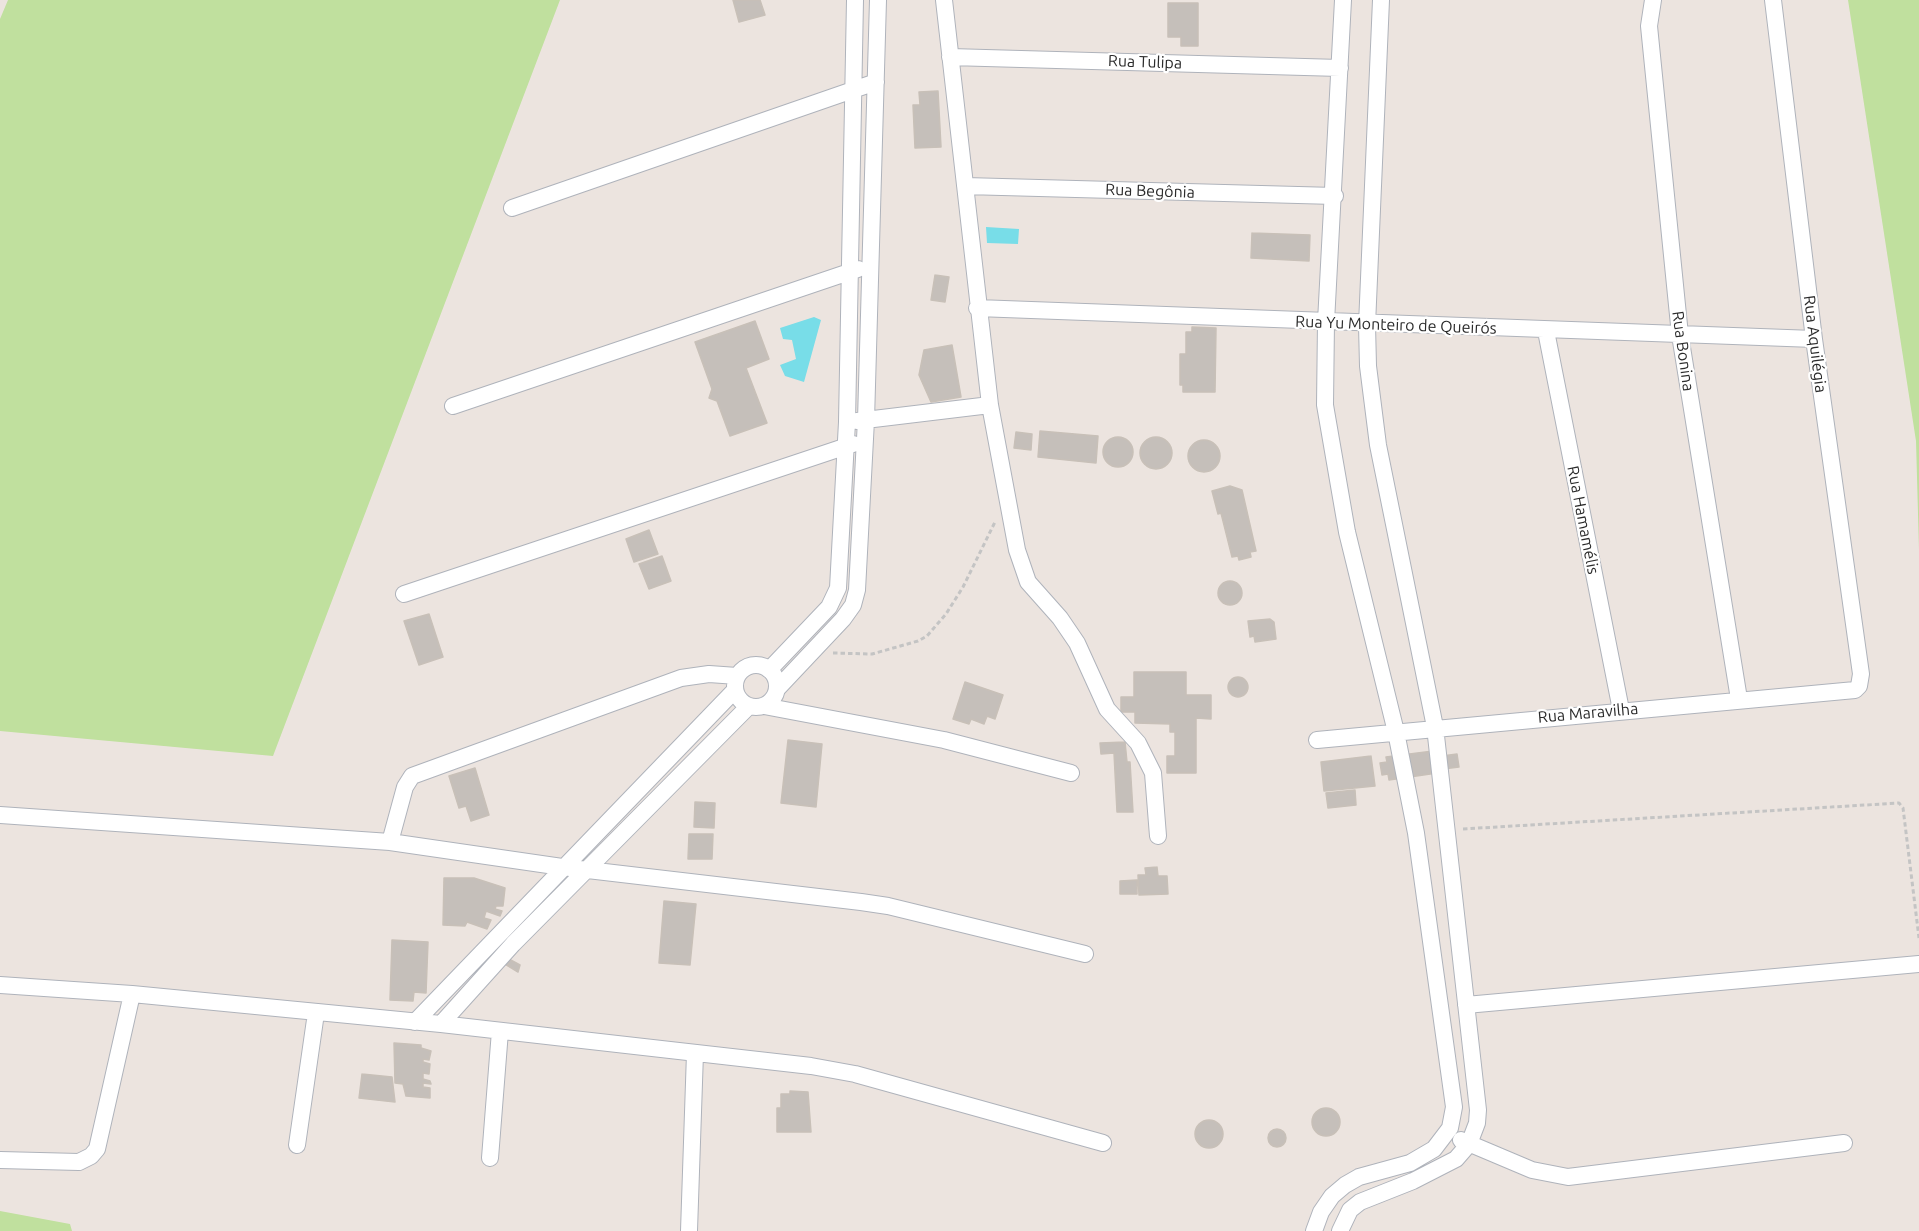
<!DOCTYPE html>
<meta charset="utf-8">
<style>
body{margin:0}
canvas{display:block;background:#ece4df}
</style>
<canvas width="1919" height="1231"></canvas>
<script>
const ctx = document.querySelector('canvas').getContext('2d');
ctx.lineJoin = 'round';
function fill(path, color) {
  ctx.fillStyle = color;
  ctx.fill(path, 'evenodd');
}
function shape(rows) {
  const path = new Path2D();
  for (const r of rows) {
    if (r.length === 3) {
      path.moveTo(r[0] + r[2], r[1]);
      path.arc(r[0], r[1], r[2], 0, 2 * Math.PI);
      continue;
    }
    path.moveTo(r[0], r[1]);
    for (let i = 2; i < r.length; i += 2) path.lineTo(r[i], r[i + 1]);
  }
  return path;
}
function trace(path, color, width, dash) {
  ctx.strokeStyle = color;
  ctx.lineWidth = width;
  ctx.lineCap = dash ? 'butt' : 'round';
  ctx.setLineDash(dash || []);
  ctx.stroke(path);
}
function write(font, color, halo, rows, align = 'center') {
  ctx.font = font + ' Ubuntu,sans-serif';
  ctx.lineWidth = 4.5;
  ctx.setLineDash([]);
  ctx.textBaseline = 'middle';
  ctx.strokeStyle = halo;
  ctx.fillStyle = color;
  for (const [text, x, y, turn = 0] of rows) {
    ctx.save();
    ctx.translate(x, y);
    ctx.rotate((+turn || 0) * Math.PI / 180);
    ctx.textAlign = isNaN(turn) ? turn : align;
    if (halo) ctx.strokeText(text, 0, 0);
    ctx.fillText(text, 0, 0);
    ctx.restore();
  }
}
fill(shape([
 [8,0,560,0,273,756,0,731,0,19],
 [1848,0,1919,0,1919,550,1916,441],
 [0,1211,70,1224,72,1231,0,1231]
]), '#c0e09e');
fill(shape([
 [986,227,1019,229,1018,244,987,243],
 [814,317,821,320,804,382,785,376,780,365,796,359,792,340,783,339,780,328]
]), '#78dde8');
const building = shape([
 [733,0,760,0,765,15,739,22,733,0],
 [1168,3,1198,3,1198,46,1181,46,1181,37,1168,37,1168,3],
 [938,91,941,147,915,148,913,105,920,105,919,92,938,91],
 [1252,233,1310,235,1309,261,1251,258,1252,233],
 [935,275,949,277,945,302,931,300,935,275],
 [755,321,769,359,746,368,767,423,730,436,717,401,709,398,712,389,695,342,755,321],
 [1192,327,1216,328,1215,392,1183,392,1183,385,1180,385,1180,354,1186,354,1186,332,1192,332,1192,327],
 [952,345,961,397,931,402,919,375,924,350,952,345],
 [1040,431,1098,436,1096,463,1038,457,1040,431],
 [1016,432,1032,434,1031,450,1014,448,1016,432],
 [1156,453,16],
 [1118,452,15],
 [1204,456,16],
 [1230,486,1242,490,1256,551,1250,552,1251,557,1239,560,1238,556,1232,557,1221,513,1218,514,1212,491,1230,486],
 [649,530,658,554,634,562,626,539,649,530],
 [662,556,671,581,649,589,639,564,662,556],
 [1230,593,12],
 [429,614,443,657,419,665,404,621,429,614],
 [1270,619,1274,622,1276,639,1255,642,1254,636,1250,637,1248,621,1270,619],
 [1134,672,1186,672,1186,695,1211,695,1211,719,1196,718,1196,773,1167,773,1167,756,1175,756,1175,732,1170,732,1170,724,1135,723,1135,712,1121,712,1121,697,1134,697,1134,672],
 [1238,687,10],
 [965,682,1003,695,995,719,987,716,984,724,971,719,969,724,953,719,965,682],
 [788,740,822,744,816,807,781,803,788,740],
 [1125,742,1127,762,1130,762,1133,812,1117,812,1114,753,1101,754,1100,743,1125,742],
 [1441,750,1442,756,1457,754,1459,767,1443,769,1444,772,1389,780,1388,774,1382,775,1380,763,1387,762,1386,757,1441,750],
 [1371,756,1375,786,1324,791,1321,762,1371,756],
 [475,768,489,815,471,821,466,806,459,808,449,776,475,768],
 [1355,790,1356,805,1328,808,1326,793,1355,790],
 [695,802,715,803,714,828,694,827,695,802],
 [689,834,713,834,712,859,688,859,689,834],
 [1157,867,1158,876,1167,876,1168,894,1139,895,1138,875,1146,875,1145,868,1157,867],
 [444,878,474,878,505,888,503,906,496,906,495,909,502,911,500,916,486,911,484,918,491,920,487,929,467,922,465,926,443,925,444,878],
 [1137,880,1137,894,1120,894,1120,881,1137,880],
 [664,901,696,904,690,965,659,963,664,901],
 [392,940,428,942,426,993,414,992,413,1001,390,1000,392,940],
 [507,958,520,965,518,972,505,964,507,958],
 [394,1043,421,1045,421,1048,431,1051,429,1060,423,1059,423,1062,430,1064,429,1074,423,1073,423,1079,430,1081,431,1084,423,1083,423,1087,430,1088,430,1098,406,1096,403,1084,395,1083,394,1043],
 [362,1074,392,1077,395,1102,359,1098,362,1074],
 [790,1091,808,1092,811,1132,777,1132,777,1108,781,1108,781,1094,790,1094,790,1091],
 [1326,1122,14],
 [1209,1134,14],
 [1277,1138,9]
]);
fill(building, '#c5bfba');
trace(building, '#c8c0b8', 1.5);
const minor = shape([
 [944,0,990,405,1017,550,1028,582,1060,618,1077,643,1107,709,1138,743,1153,773,1158,836],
 [1653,0,1649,26,1680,335,1739,699],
 [950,57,1340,68],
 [965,186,1335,196],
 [512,208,876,82],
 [977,308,1814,339],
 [1546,331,1621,710],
 [453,406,858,269],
 [857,421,990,405],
 [404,594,853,444],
 [756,686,21],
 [769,670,829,607,838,588,847,422,855,0],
 [777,689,843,619,853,605,857,590,866,420,878,0],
 [764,706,944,740,1071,773],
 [1317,740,1855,690,1859,686,1861,674,1814,339,1773,0],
 [0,815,390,842,562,867,861,902,888,906,1085,954],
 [390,842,405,787,412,776,681,678,709,674,737,676],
 [0,985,132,994,441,1024,811,1066,855,1074,1103,1143],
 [1466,1005,1919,964],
 [415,1022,735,690],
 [441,1024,513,944,749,706],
 [1461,1140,1532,1170,1568,1177,1844,1143],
 [297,1145,316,1013],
 [490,1158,500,1031],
 [0,1160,79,1162,91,1156,97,1149,132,994],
 [689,1231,695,1053],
 [1314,1231,1321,1212,1332,1196,1345,1185,1359,1177,1410,1163,1434,1149,1450,1128,1454,1107,1416,833,1396,732,1347,532,1325,405,1326,322,1343,0],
 [1340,1231,1350,1210,1360,1202,1413,1181,1456,1159,1469,1144,1477,1123,1478,1110,1435,727,1378,445,1368,366,1367,325,1381,0]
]);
trace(minor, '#afb3bb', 18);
trace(shape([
 [833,653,872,654,918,641,927,636,946,614,963,587,995,522],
 [1463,829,1899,803,1903,808,1919,938]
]), '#c4c4c4', 3, [4.5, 3]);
trace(minor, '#fff', 16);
write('16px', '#2b2b2b', '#fff', [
 ["Rua Tulipa",1145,62,2],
 ["Rua Begônia",1150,191,2],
 ["Rua Yu Monteiro de Queirós",1396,325,2],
 ["Rua Aquilégia",1815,344,83],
 ["Rua Bonina",1683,351,82],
 ["Rua Hamamélis",1583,520,79],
 ["Rua Maravilha",1588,713,-5]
]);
</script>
